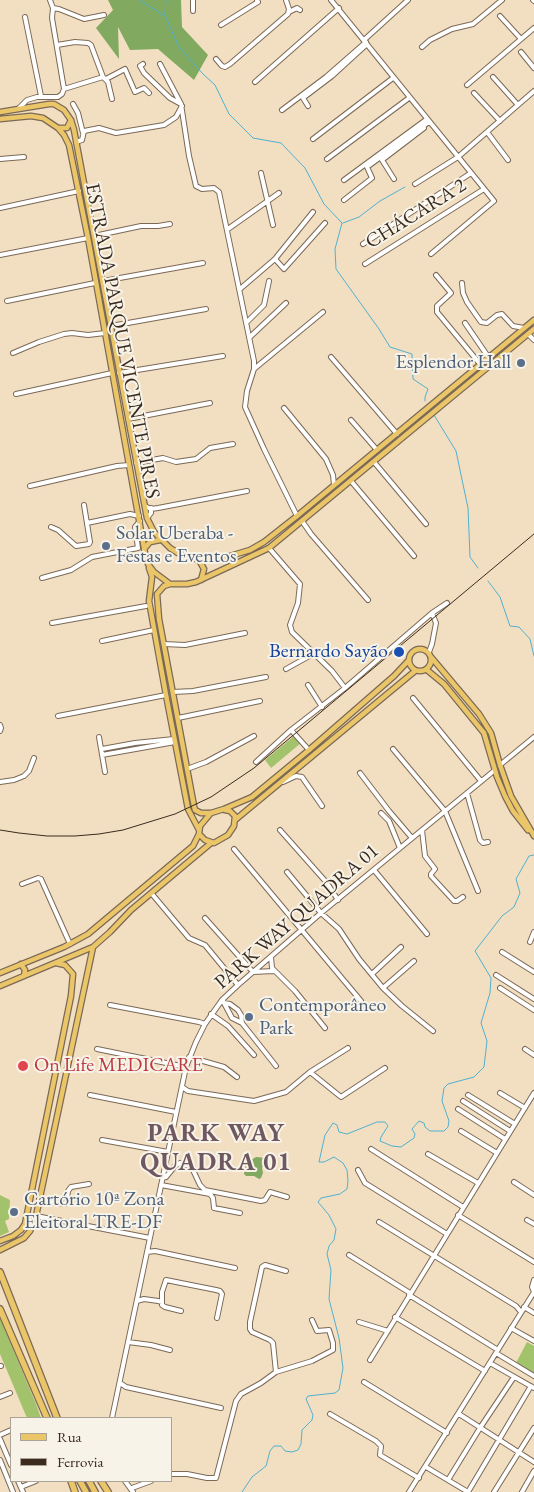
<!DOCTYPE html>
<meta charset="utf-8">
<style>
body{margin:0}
#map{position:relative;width:534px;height:1492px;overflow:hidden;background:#f2dfc2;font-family:"EB Garamond",serif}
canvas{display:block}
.legend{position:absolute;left:10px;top:1417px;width:162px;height:65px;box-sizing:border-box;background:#f7f3e8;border:1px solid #aca397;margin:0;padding:6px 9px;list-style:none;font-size:15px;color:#3b2a1e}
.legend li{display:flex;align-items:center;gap:10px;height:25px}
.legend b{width:25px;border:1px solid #aca397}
</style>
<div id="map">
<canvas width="534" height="1492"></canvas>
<ul class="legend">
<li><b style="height:6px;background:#ebc669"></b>Rua</li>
<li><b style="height:6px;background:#3b2a1e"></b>Ferrovia</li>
</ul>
</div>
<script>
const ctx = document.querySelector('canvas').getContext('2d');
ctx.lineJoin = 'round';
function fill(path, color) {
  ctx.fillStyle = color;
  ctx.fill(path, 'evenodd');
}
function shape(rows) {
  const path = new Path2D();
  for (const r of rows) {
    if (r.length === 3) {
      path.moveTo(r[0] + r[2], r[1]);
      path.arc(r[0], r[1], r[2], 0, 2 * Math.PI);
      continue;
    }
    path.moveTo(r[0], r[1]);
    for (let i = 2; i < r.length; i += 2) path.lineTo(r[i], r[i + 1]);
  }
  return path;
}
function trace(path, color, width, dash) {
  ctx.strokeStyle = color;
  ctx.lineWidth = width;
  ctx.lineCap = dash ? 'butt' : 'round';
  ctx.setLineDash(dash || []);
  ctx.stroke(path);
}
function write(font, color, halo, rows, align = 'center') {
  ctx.font = font + ' "EB Garamond",serif';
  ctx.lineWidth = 4;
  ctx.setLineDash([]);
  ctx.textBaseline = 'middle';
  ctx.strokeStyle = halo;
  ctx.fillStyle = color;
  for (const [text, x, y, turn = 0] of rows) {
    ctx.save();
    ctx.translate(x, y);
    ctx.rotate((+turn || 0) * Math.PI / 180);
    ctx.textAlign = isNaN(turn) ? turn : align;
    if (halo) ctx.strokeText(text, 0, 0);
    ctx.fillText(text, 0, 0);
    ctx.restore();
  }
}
fill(shape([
 [294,736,301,743,271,768,265,760],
 [0,1195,10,1200,9,1219,5,1221,9,1232,0,1236],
 [0,1318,36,1404,41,1418,27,1418,0,1354],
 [527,1342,534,1346,534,1373,516,1363]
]), '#a2c36b');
fill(shape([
 [108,0,181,0,182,27,208,55,194,80,158,49,130,50,118,27,119,59,96,28,113,10],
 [256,1157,267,1158,262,1168,263,1173,261,1178,259,1179,254,1176,246,1176,244,1174,246,1163]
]), '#81a95f');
trace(shape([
 [139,0,165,16,179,47,203,74,215,85,229,114,253,138,281,143,305,168,324,204,342,223,335,249,336,269,379,329,390,347,412,354,413,379,428,389,425,397,425,401],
 [165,14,166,0],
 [343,223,359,217,380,201,405,187],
 [434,415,456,451,468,508,470,557,478,568],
 [488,581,500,597,510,626,519,627,530,639,534,656],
 [242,1492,252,1477,266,1466,270,1451,274,1446,281,1446,285,1451,292,1452,298,1450,301,1444,302,1430,312,1420,313,1415,306,1399,308,1396,335,1393,339,1390,343,1368,339,1338,329,1299,331,1270,327,1254,329,1246,334,1240,336,1229,329,1215,318,1202,321,1198,340,1194,347,1189,348,1181,347,1170,343,1163,334,1157,324,1162,319,1162,325,1135,333,1123,337,1125,339,1132,347,1134,377,1122,385,1122,388,1126,381,1137,380,1141,392,1146,401,1147,414,1138,415,1134,412,1129,419,1121,424,1123,425,1127,430,1131,444,1131,448,1127,449,1121,442,1101,444,1088,448,1084,474,1077,484,1067,487,1041,481,1023,490,993,491,978,475,951,502,916,514,907,520,893,516,879,529,856,534,855]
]), '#50b0cf', 1);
const minor = shape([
 [193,0,193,11],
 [331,0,494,201,431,254],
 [533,0,534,1],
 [53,8,59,9,84,19,104,15],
 [289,12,297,8,300,10],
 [500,16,521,39],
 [25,17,41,96],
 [221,25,258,2,257,0],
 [364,40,408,0],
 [57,45,75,42,88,43,91,45,103,77,108,82,112,99],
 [422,47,430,40,452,29,473,24,502,0],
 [521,52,534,68],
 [216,59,222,66,225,67,230,64,288,14,289,9,286,0],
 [143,64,140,66,144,73,170,98,181,104,189,156,196,186,202,189,214,188,219,192,254,361,254,369,247,391,245,407,264,449,297,516],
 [160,64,181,104],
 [493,77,518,105],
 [106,79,125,69,135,92,144,88,149,93],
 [255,82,339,8],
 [467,85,534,28],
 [64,89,103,77],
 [474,93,500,121],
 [73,104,78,113,83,133],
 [308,106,303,98,332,76,367,44],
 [19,108,27,100,37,97,58,97,62,94,64,89,52,18,53,8,50,0],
 [282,110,326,77,366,42],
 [487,132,508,160],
 [313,139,393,78],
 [76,142,82,140,84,131,99,128,116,133,164,125,176,117,182,106],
 [0,159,24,157],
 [327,159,409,98],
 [261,173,273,225],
 [394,179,382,160,424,128],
 [344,180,427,119],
 [415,184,458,157,534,91],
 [344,200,372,178,367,167,429,122],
 [0,208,79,191],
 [228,229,279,193],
 [94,236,141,226,158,226,170,224],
 [363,244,471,173],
 [0,255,88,238],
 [275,259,284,269,325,223],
 [365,264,484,189],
 [436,275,451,293,437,306,437,312,480,364],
 [103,281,203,263],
 [462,283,463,293,467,302,481,322,487,323,497,315,502,314,513,326,524,328],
 [240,289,275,259,313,212],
 [7,301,95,283],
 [247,322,264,305,269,281],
 [465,323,489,358],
 [111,326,206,309],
 [528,334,534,340],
 [250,337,286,303],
 [13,353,39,342,64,334,72,333,88,335,105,333],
 [331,357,397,434],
 [254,369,323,312],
 [119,373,223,356],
 [16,394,112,373],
 [284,408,326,459,333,475,334,485],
 [128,419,210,403],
 [351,420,377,450],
 [374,462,426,524],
 [136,463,163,458,176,462,196,459,210,448,233,444],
 [351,481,414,556],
 [30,486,117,466,129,465],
 [145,506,151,509,158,508,247,491],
 [147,518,151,513,151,508],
 [302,521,311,534,368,600],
 [87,523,130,514,139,516],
 [51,527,58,530,76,546,89,544,90,542,84,505],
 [269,548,300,584,298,603,290,625,292,632,332,671,345,688],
 [42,578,71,570,92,557,138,548,135,527,140,521],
 [52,623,146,606],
 [102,641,154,630],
 [164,644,185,645,245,633],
 [429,652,432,644,436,623,432,613],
 [286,669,313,654],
 [308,685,322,707],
 [173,692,193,691,266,677],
 [413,698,481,781],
 [58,716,166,695],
 [178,718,260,701],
 [0,725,1,728,0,731],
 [291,730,309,750],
 [99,737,105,772],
 [102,749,135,743,174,739],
 [393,749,445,811,478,891],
 [102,755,175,742],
 [256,762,291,730,345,688,432,613,447,603],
 [500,765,534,737],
 [187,769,206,762,254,736],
 [360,773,389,811,412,838],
 [0,782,14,780,24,776,29,771,34,758],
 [283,782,296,776,302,777,322,806],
 [467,793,480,840,483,843,488,842],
 [381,813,389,821,400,848],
 [280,830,327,883,338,900],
 [422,830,425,856,435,869,431,874,431,876,454,901,457,901,463,897],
 [234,849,361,1001],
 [374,870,427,934],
 [287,872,321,913,339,929,359,959,383,988,402,1006,433,1031],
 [22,884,38,878,41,879,70,944],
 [152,894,189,938,205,945,238,985],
 [205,918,253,972,274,971],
 [530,942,534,932],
 [502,952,534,972],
 [271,957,272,968,295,991,325,1028],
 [372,974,401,947],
 [496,975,534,999],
 [383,988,414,961],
 [500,988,534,1010],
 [223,1001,232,1018,242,1023],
 [224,1003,230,1004,238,1010,241,1015,242,1023,276,1066],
 [110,1005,199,1022,205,1024],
 [211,1014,228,1026,254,1055],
 [97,1049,186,1067],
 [525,1049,534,1055],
 [189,1057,224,1067,237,1077],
 [310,1072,348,1048],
 [182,1087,188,1091,254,1101,286,1092,310,1072,341,1097,385,1068],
 [500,1093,525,1108],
 [90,1095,176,1112],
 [468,1095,515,1124],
 [463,1101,510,1131],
 [458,1109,505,1139],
 [461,1131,497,1153],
 [102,1140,168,1152],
 [371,1149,463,1207],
 [428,1154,478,1183],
 [358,1170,365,1183,447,1234],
 [162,1178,166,1177,175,1166,180,1163,189,1166,192,1168,200,1185,205,1190,261,1201,265,1200,270,1192,287,1197],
 [514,1182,534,1195],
 [161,1185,210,1194,213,1198,214,1208,240,1213],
 [39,1200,65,1204,67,1200,68,1191,71,1187,89,1184],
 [458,1215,534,1262],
 [36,1216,150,1238],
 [527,1220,534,1224],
 [379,1222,516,1306,521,1312],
 [147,1252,155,1251,235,1268],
 [349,1255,410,1293],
 [534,1280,532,1287,534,1292],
 [409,1295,498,1350],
 [137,1301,144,1299,158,1301,162,1302,162,1305,165,1307,181,1311],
 [162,1302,162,1292,166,1280,216,1290,220,1291,222,1294,217,1318],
 [524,1307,534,1313],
 [395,1317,485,1371],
 [359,1322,388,1331],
 [511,1328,534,1341],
 [128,1342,151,1345,170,1350],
 [496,1353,534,1376],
 [370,1360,534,1093],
 [490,1363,534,1388],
 [0,1366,1,1366],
 [276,1372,273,1343,270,1340,252,1332,250,1329,250,1322,262,1267,265,1265,286,1271],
 [364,1382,447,1433],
 [120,1383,126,1387,221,1408],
 [0,1397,10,1393],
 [330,1414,376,1441,381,1446,380,1455,419,1478],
 [459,1414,534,1462],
 [112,1418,186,1067,196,1042,205,1024,222,1000,238,985,321,913,495,770],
 [0,1435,11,1430],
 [0,1439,11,1465],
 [0,1460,13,1492],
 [426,1467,468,1492],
 [171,1474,187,1474,207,1478,216,1478,236,1401,241,1394,261,1383,276,1372,312,1361,333,1350,333,1343,329,1330,317,1331,312,1320],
 [448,1480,480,1428,514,1377],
 [18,1481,23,1492],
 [125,1481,133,1492],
 [21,1487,36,1481],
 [132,1488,151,1481],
 [409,1492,534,1292],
 [468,1492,531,1386],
 [494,1492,534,1428],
 [522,1492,534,1471]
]);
const major = shape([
 [0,112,49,104,54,104,64,110,71,120,74,130,147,518,154,532,170,548,178,553,199,560,220,559,250,550,264,542,297,516,534,320],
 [0,119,31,116,43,118,58,128,64,135,69,145,88,238,145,553,148,564,154,572,170,584,187,584,196,582,269,548,534,329],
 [59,128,67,128,71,120],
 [144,549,150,542,160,540],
 [199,560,204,569,201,580],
 [149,568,152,577,149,601,166,695,188,809,199,830],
 [170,584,164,586,157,594,159,619,194,806,195,810,201,813,211,813,224,809,252,797,309,750,394,676,409,660],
 [420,660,11],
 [431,657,479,714,491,733,500,765,511,796,534,836],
 [427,670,444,684,484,733,497,777,505,796,513,811,528,830],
 [210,814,200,826,199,834,205,840,214,843,228,835,234,826,235,816,230,811,225,810],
 [235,820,415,671],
 [21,964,25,970,24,976],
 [0,973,64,947,88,934,193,846,199,834],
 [0,986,93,947,110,932,131,910,211,843],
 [0,1241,13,1236,21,1230,25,1224,71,996,73,974,65,965,56,963],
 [0,1250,24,1238,30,1231,36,1216,93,947]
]);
const highway = shape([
 [0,1272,57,1418],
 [0,1309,47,1418],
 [71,1481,75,1492],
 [80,1481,86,1492],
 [89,1481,95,1492],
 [101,1481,108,1492]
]);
trace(minor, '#7b6957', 6);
trace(major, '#7b6957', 7);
trace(highway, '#7b6957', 8);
trace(minor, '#fff', 4);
trace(major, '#ebc669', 4.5);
trace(highway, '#ebc669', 5.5);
trace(shape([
 [0,830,19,833,47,836,75,836,99,834,123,830,175,814,211,797,254,768,534,534]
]), '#3b2a1e', 1);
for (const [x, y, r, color] of [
 [521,363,5,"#5c6f8a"],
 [106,546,5,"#5c6f8a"],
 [399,652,6,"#1a4fb4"],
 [249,1017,5,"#5c6f8a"],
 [23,1066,6,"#e0444e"],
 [14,1212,5,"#5c6f8a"]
]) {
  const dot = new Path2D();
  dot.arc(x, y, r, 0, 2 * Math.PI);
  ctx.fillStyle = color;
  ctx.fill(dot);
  trace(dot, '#f7f3e8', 2);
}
write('20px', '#3b2a1e', '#f7f3e8', [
 ["CHÁCARA 2",416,214,-32],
 ["ESTRADA PARQUE VICENTE PIRES",122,341,79],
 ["PARK WAY QUADRA 01",297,917,-41]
]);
write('20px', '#4e5e75', '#f7f3e8', [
 ["Esplendor Hall",511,363,"right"],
 ["Solar Uberaba -",116,534],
 ["Festas e Eventos",116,557],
 ["Contemporâneo",259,1006],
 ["Park",259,1029],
 ["Cartório 10ª Zona",24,1200],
 ["Eleitoral TRE-DF",24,1223]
], 'left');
write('20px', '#164399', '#f7f3e8', [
 ["Bernardo Sayão",388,652]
], 'right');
write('20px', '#be3a42', '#f7f3e8', [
 ["On Life MEDICARE",34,1066]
], 'left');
ctx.letterSpacing = '1px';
write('bold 25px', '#705860', '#f7f3e8', [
 ["PARK WAY",216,1134],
 ["QUADRA 01",216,1163]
]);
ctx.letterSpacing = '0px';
</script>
